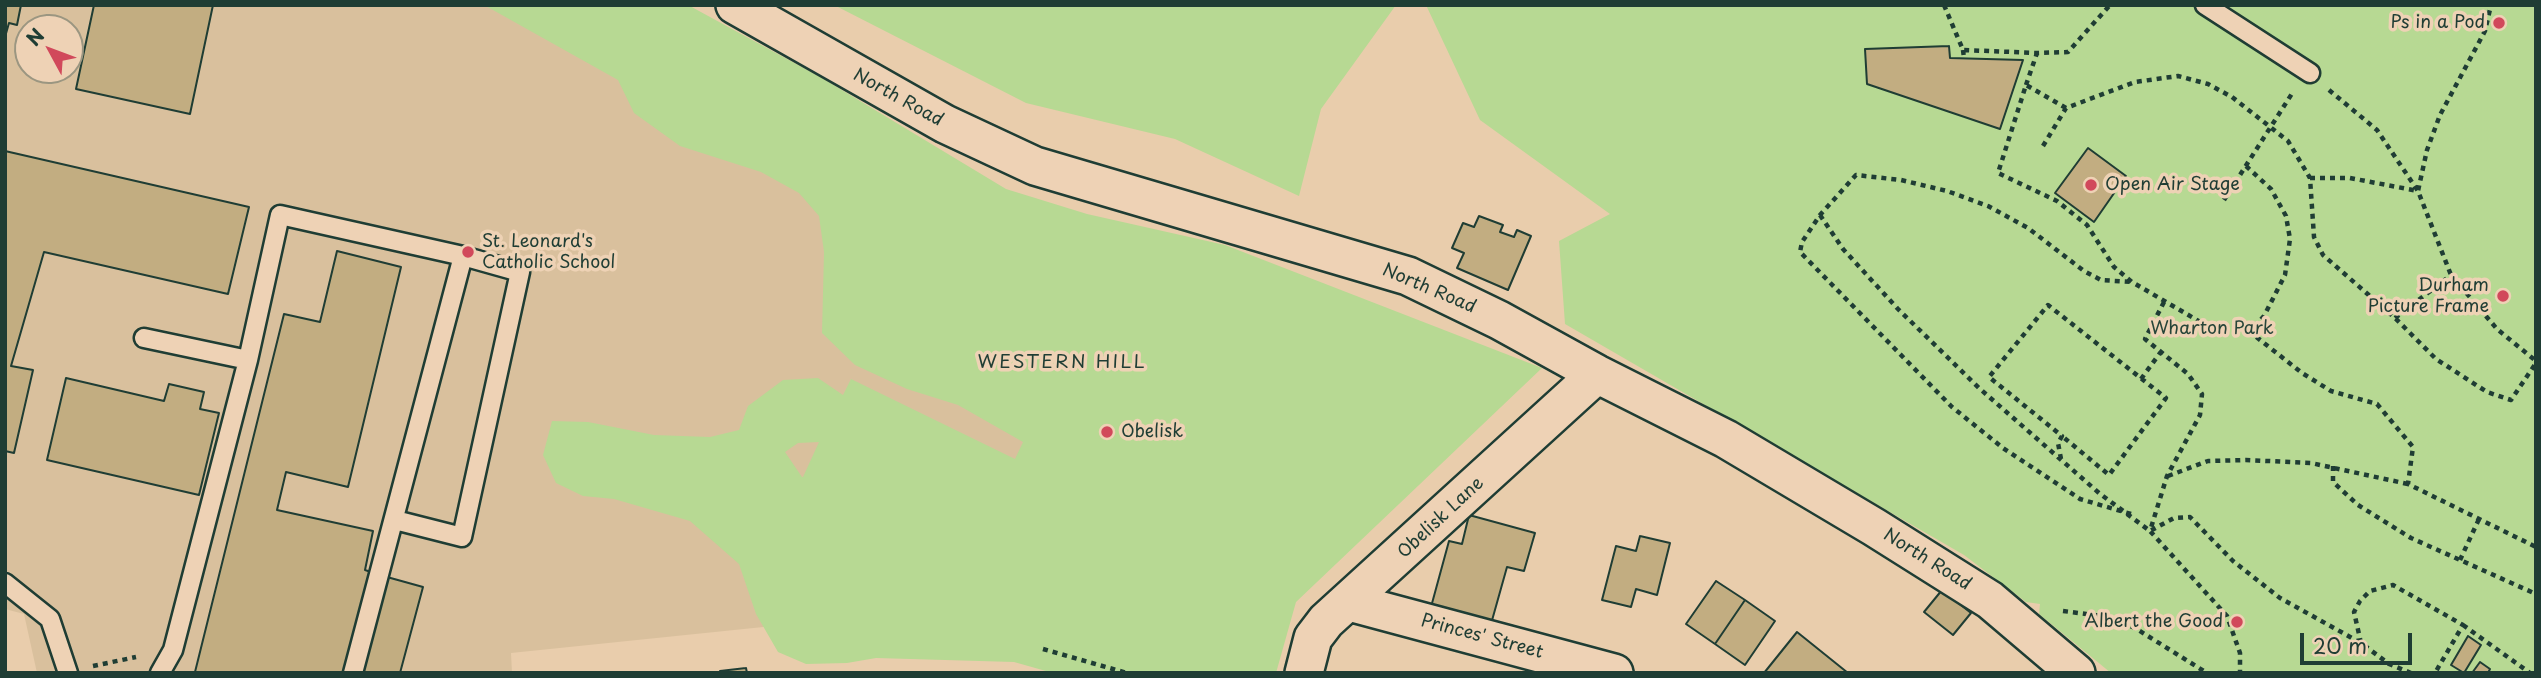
<!DOCTYPE html>
<style>
body{margin:0}
#map{position:relative;width:2541px;height:678px;overflow:hidden;background:#e9cdac;font-family:"Playpen Sans",sans-serif}
canvas{display:block}
.frame{position:absolute;inset:0;border:7px solid #1f3d34;pointer-events:none}
.north{position:absolute;left:14px;top:14px;width:70px;height:70px;box-sizing:border-box;background:#eed2b5;border:2px solid #9b9681;border-radius:50%;rotate:311deg;font-size:19px;font-weight:700;line-height:28px;text-align:center;color:#1f3d34}
.north::after{content:'';display:block;margin:auto;width:24px;height:32px;background:#d1495b;clip-path:polygon(50% 0,100% 100%,50% 72%,0 100%)}
.scale{position:absolute;left:2300px;top:633px;width:112px;height:32px;box-sizing:border-box;border:4px solid #1f3d34;border-top:0;padding-left:9px;font-size:21px;line-height:24px;white-space:nowrap;color:#1f3d34;-webkit-text-stroke:5px #eed2b5;paint-order:stroke}
</style>
<div id="map">
<canvas width="2541" height="678"></canvas>
<div class="frame"></div>
<div class="north">N</div>
<div class="scale">20 m</div>
</div>
<script>
const ctx = document.querySelector('canvas').getContext('2d');
ctx.lineJoin = 'round';
function fill(path, color) {
  ctx.fillStyle = color;
  ctx.fill(path, 'evenodd');
}
function shape(rows) {
  const path = new Path2D();
  for (const r of rows) {
    path.moveTo(r[0], r[1]);
    for (let i = 2; i < r.length; i += 2) path.lineTo(r[i], r[i + 1]);
  }
  return path;
}
function trace(path, color, width, dash) {
  ctx.strokeStyle = color;
  ctx.lineWidth = width;
  ctx.lineCap = dash ? 'butt' : 'round';
  ctx.setLineDash(dash || []);
  ctx.stroke(path);
}
function write(font, color, halo, rows, align = 'center') {
  ctx.font = font + ' "Playpen Sans",sans-serif';
  ctx.lineWidth = 7;
  ctx.setLineDash([]);
  ctx.textBaseline = 'middle';
  ctx.strokeStyle = halo;
  ctx.fillStyle = color;
  for (const [text, x, y, turn = 0] of rows) {
    ctx.save();
    ctx.translate(x, y);
    ctx.rotate((+turn || 0) * Math.PI / 180);
    ctx.textAlign = isNaN(turn) ? turn : align;
    if (halo) ctx.strokeText(text, 0, 0);
    ctx.fillText(text, 0, 0);
    ctx.restore();
  }
}
fill(shape([
 [5,5,648,5,1074,422,773,626,511,653,512,673,37,673,24,614,5,609],
 [28,28,70,28,70,70,28,70]
]), '#d9c09d');
fill(shape([
 [484,5,688,5,822,78,1006,189,1087,214,1225,245,1542,368,1296,602,1276,673,1053,673,1014,662,876,658,847,663,806,664,778,652,756,614,739,564,690,521,614,499,583,496,556,483,543,455,552,421,588,422,654,435,710,437,739,430,748,406,783,380,818,378,843,395,851,379,1015,459,1023,442,958,405,907,389,855,365,822,333,824,252,819,216,799,193,761,172,680,146,634,113,618,80],
 [819,442,803,477,802,477,785,452,798,443],
 [834,5,1396,5,1321,109,1299,196,1175,139,1026,103],
 [1426,5,2536,5,2536,673,2111,673,2039,614,2040,604,2026,602,1964,555,1565,324,1559,241,1610,214,1480,120]
]), '#b7d993');
const building = shape([
 [5,5,21,5,17,25,9,23,5,37,5,5],
 [94,5,213,5,190,114,76,89,94,5],
 [1949,46,1950,58,2023,60,2000,129,1867,84,1865,49,1949,46],
 [2088,148,2126,176,2094,222,2055,193,2088,148],
 [5,151,249,207,228,294,44,252,11,366,33,370,14,453,5,451,5,151],
 [1479,216,1503,225,1500,232,1514,237,1517,230,1531,236,1508,290,1457,268,1464,253,1452,248,1463,223,1474,227,1479,216],
 [337,251,401,267,348,487,286,472,277,510,373,531,365,570,374,573,346,673,195,672,284,314,320,322,337,251],
 [66,378,164,401,169,384,204,392,200,409,219,413,199,495,47,460,66,378],
 [1469,515,1535,533,1524,571,1507,567,1491,624,1431,607,1449,541,1462,544,1469,515],
 [1640,536,1670,543,1657,595,1636,589,1631,607,1602,600,1616,546,1636,551,1640,536],
 [387,577,423,587,400,673,361,673,387,577],
 [1716,581,1745,600,1715,644,1686,624,1716,581],
 [1942,590,1971,613,1953,635,1924,612,1942,590],
 [1745,600,1775,621,1745,665,1715,644,1745,600],
 [1797,632,1848,673,1764,673,1797,632],
 [2468,636,2481,645,2464,673,2451,665,2468,636],
 [2480,662,2490,669,2488,673,2472,673,2480,662],
 [746,668,747,673,720,673,720,671,746,668]
]);
fill(building, '#c2ad81');
trace(building, '#1f3d34', 2);
const lane = shape([
 [2205,5,2310,73],
 [144,338,248,360],
 [395,520,462,537,520,272,463,256],
 [5,583,50,619,68,673],
 [160,673,173,650,248,360,280,215,463,256,353,673]
]);
const street = shape([
 [735,5,945,124,1035,166,1408,276,1499,320,1597,374,1726,439,1874,527,1990,600,2076,673],
 [1349,602,1614,673],
 [1304,673,1313,638,1326,621,1597,374]
]);
trace(lane, '#1f3d34', 23);
trace(street, '#1f3d34', 42);
trace(shape([
 [1944,5,1963,50,2037,53,2068,52,2110,5],
 [1963,50,1964,58],
 [2026,85,2037,53],
 [2329,90,2377,130,2418,191,2451,275,2497,329,2536,361],
 [2066,108,2026,85,1998,173,2057,201,2087,225,2114,267,2132,282,2214,330,2250,332],
 [2043,146,2066,108,2135,82,2178,76,2208,84,2232,97,2288,141,2310,178,2314,237,2323,255,2395,318,2436,359,2487,392,2511,400,2536,363],
 [2246,166,2271,189,2286,216,2290,239,2285,275,2264,316,2250,332,2302,373,2331,391,2377,404,2413,447,2408,484,2536,547],
 [2310,178,2350,178,2418,191,2427,150,2440,115,2485,31,2491,5],
 [2224,200,2293,92],
 [1820,215,1843,249,1898,309,1979,388,2099,493,2150,531,2174,518,2190,517,2233,561,2280,598,2361,643,2389,664,2411,673],
 [2164,302,2145,339,2188,374,2202,394,2200,415,2167,476,2150,531,2227,616,2240,653,2240,673],
 [2395,318,2451,275],
 [2141,379,2160,353],
 [2061,459,2058,443,2062,436,1989,377,2048,305,2166,398,2109,475,2062,436],
 [2333,466,2333,482,2358,505,2411,538,2536,594],
 [2168,476,2208,461,2246,460,2311,463,2408,484],
 [2131,514,2080,499,2003,448,1952,407,1800,252,1802,242,1820,215,1856,175,1901,180,1947,191,1988,206,2028,228,2084,271,2101,280,2132,282],
 [2460,560,2479,519],
 [2063,611,2102,616,2135,628,2207,673],
 [2463,625,2530,673],
 [2361,643,2354,612,2360,601,2370,591,2393,585,2463,625,2435,673],
 [1043,649,1127,673],
 [93,666,136,657]
]), '#1f3d34', 4.5, [5, 5]);
trace(lane, '#eed2b5', 18);
trace(street, '#eed2b5', 37);
for (const [x, y, r, color] of [
 [2499,23,7,"#d1495b"],
 [2091,185,7,"#d1495b"],
 [468,252,7,"#d1495b"],
 [2503,296,7,"#d1495b"],
 [1107,432,7,"#d1495b"],
 [2237,622,7,"#d1495b"]
]) {
  const dot = new Path2D();
  dot.arc(x, y, r, 0, 2 * Math.PI);
  ctx.fillStyle = color;
  ctx.fill(dot);
  trace(dot, '#eed2b5', 2.5);
}
write('18px', '#1f3d34', '#eed2b5', [
 ["Ps in a Pod",2485,23],
 ["Open Air Stage",2105,185,"left"],
 ["St. Leonard's",482,242,"left"],
 ["Catholic School",482,263,"left"],
 ["Durham",2489,286],
 ["Picture Frame",2489,307],
 ["Obelisk",1121,432,"left"],
 ["Albert the Good",2223,622]
], 'right');
write('18px', '#1f3d34', '#eed2b5', [
 ["North Road",898,98,29],
 ["North Road",1429,289,23],
 ["Obelisk Lane",1441,518,-43],
 ["North Road",1927,560,32],
 ["Princes' Street",1482,637,15]
]);
write('18px', '#274539', '#eed2b5', [
 ["Wharton Park",2212,329]
]);
ctx.letterSpacing = '2px';
write('19px', '#1f3d34', '#eed2b5', [
 ["WESTERN HILL",1062,363]
]);
ctx.letterSpacing = '0px';
</script>
